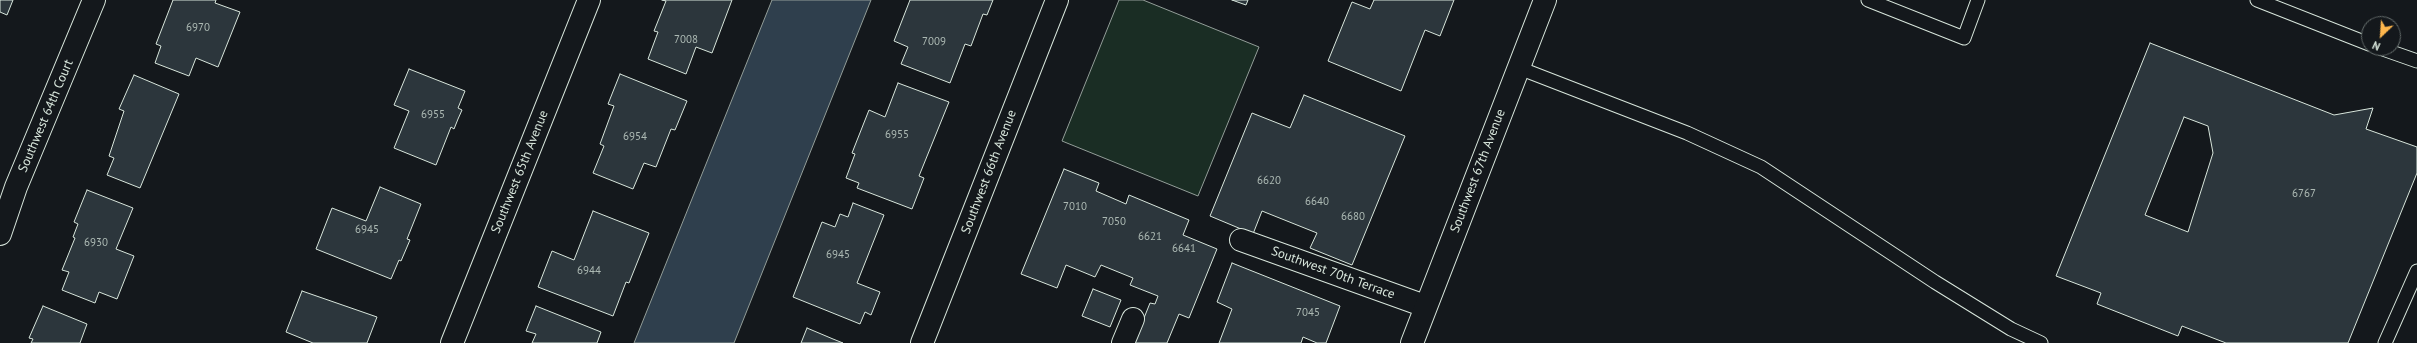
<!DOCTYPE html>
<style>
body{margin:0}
#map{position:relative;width:2417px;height:343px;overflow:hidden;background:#14181c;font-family:"PT Sans",sans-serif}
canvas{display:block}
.north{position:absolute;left:2361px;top:16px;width:40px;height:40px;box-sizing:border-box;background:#14181c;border:1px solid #626a69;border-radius:50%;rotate:205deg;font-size:11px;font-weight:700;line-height:16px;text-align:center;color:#d8e6dc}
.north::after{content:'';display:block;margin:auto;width:14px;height:18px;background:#ffb74d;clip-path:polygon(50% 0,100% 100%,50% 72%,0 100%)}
</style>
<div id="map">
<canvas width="2417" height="343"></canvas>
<div class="north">N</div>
</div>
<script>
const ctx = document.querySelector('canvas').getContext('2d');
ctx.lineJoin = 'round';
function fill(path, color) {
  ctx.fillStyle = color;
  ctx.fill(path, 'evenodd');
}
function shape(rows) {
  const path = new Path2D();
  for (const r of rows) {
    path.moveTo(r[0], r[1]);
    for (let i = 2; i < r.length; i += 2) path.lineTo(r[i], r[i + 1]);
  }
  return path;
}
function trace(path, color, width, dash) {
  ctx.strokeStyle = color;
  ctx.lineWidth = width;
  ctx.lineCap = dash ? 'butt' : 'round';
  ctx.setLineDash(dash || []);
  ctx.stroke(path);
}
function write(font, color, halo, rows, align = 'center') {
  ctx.font = font + ' "PT Sans",sans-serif';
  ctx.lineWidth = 3;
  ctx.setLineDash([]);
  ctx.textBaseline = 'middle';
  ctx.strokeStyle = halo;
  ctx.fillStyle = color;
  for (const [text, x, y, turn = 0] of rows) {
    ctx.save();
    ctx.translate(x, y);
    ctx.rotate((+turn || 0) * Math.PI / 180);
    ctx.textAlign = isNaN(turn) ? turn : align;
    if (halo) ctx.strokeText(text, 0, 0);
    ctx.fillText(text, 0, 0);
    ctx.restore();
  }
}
const green = shape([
 [1119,0,1143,0,1259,47,1198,196,1062,141,1119,0]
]);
fill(green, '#1a2d24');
trace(green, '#939e99', 1);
const water = shape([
 [772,0,871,0,734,343,634,343,772,0]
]);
fill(water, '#2f3f4d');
trace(water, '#939e99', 1);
const building = shape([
 [0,0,13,0,7,15,0,12,0,0],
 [173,0,216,0,215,3,240,12,218,67,196,58,189,76,155,63,161,46,156,44,173,0],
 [662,0,732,0,712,53,696,47,686,74,648,59,658,32,654,31,666,1,662,0],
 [910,0,993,0,987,15,983,14,971,46,965,44,950,83,901,64,908,47,894,41,910,0],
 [1232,0,1248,0,1246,5,1232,0],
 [1374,0,1454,0,1440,36,1425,30,1401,91,1328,61,1352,2,1370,9,1374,0],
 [2150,43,2334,115,2373,108,2366,129,2417,147,2417,173,2348,343,2226,343,2182,326,2178,336,2097,304,2101,293,2056,276,2150,43],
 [2184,117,2208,126,2213,153,2188,232,2145,215,2184,117],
 [409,69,465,91,458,108,462,110,458,119,454,129,451,127,436,165,394,148,409,111,394,105,409,69],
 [620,74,687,101,675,130,671,129,656,167,644,163,633,189,593,173,604,146,600,144,614,106,608,104,620,74],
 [134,75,179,94,140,188,107,175,114,158,109,156,124,111,119,109,134,75],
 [898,83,949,102,919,176,924,178,912,209,857,188,859,183,846,178,855,154,852,153,869,110,885,117,898,83],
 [1304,95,1405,136,1352,265,1310,248,1317,233,1262,211,1253,234,1210,216,1252,113,1290,128,1304,95],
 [1064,169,1099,183,1096,191,1126,204,1129,195,1189,220,1183,235,1217,249,1189,318,1179,314,1167,343,1134,343,1150,303,1155,304,1158,296,1130,285,1133,278,1101,265,1095,277,1066,265,1057,288,1021,274,1064,169],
 [380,187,421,204,407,239,410,240,401,261,399,260,391,279,316,249,332,208,366,221,380,187],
 [87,190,133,208,116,249,134,256,117,299,99,292,95,303,62,290,69,272,62,270,75,238,73,237,78,224,74,222,87,190],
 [853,203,884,215,857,283,880,292,871,315,865,312,860,324,793,297,822,222,835,227,840,214,848,217,853,203],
 [593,211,649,233,629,283,626,282,613,316,538,287,552,251,574,260,593,211],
 [1232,263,1340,306,1326,343,1317,343,1303,337,1301,343,1219,343,1232,309,1217,302,1232,263],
 [1093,289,1121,300,1110,327,1082,316,1093,289],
 [302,291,377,317,367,343,313,343,286,332,302,291],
 [43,306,87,324,80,343,31,343,33,339,29,338,43,306],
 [536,306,601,332,597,343,532,343,536,334,526,331,536,306],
 [807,328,833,339,843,343,801,343,807,328]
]);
fill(building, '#2c363c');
trace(building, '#d8e6dc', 1);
const service = shape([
 [1868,0,1964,38,1978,0],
 [2257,0,2369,44],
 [2380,48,2417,61],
 [1519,68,1687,133,1761,167,1935,282,2011,329,2041,343],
 [2385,343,2417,271]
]);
const minor = shape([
 [0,234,16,187,94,0],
 [1241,240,1425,306],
 [452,343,589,0],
 [922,343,1057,0],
 [1123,343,1133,319]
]);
const secondary = shape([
 [1412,343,1545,0]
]);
trace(service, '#d8e6dc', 15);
trace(minor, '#d8e6dc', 24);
trace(secondary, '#d8e6dc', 24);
trace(service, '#14181c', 13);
trace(minor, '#14181c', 22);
trace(secondary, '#14181c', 22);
write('11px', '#adbab4', null, [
 ["6970",198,28],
 ["7008",686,40],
 ["7009",934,42],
 ["6955",433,115],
 ["6955",897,135],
 ["6954",635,137],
 ["6620",1269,181],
 ["6767",2304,194],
 ["6640",1317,202],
 ["7010",1075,207],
 ["6680",1353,217],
 ["7050",1114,222],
 ["6945",367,230],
 ["6621",1150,237],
 ["6930",96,243],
 ["6641",1184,249],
 ["6945",838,255],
 ["6944",589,271],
 ["7045",1308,313]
]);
write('13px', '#d8e6dc', '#14181c', [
 ["Southwest 64th Court",46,116,-67],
 ["Southwest 67th Avenue",1478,171,-69],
 ["Southwest 65th Avenue",520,172,-68],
 ["Southwest 66th Avenue",989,172,-69],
 ["Southwest 70th Terrace",1333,273,20]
]);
</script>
